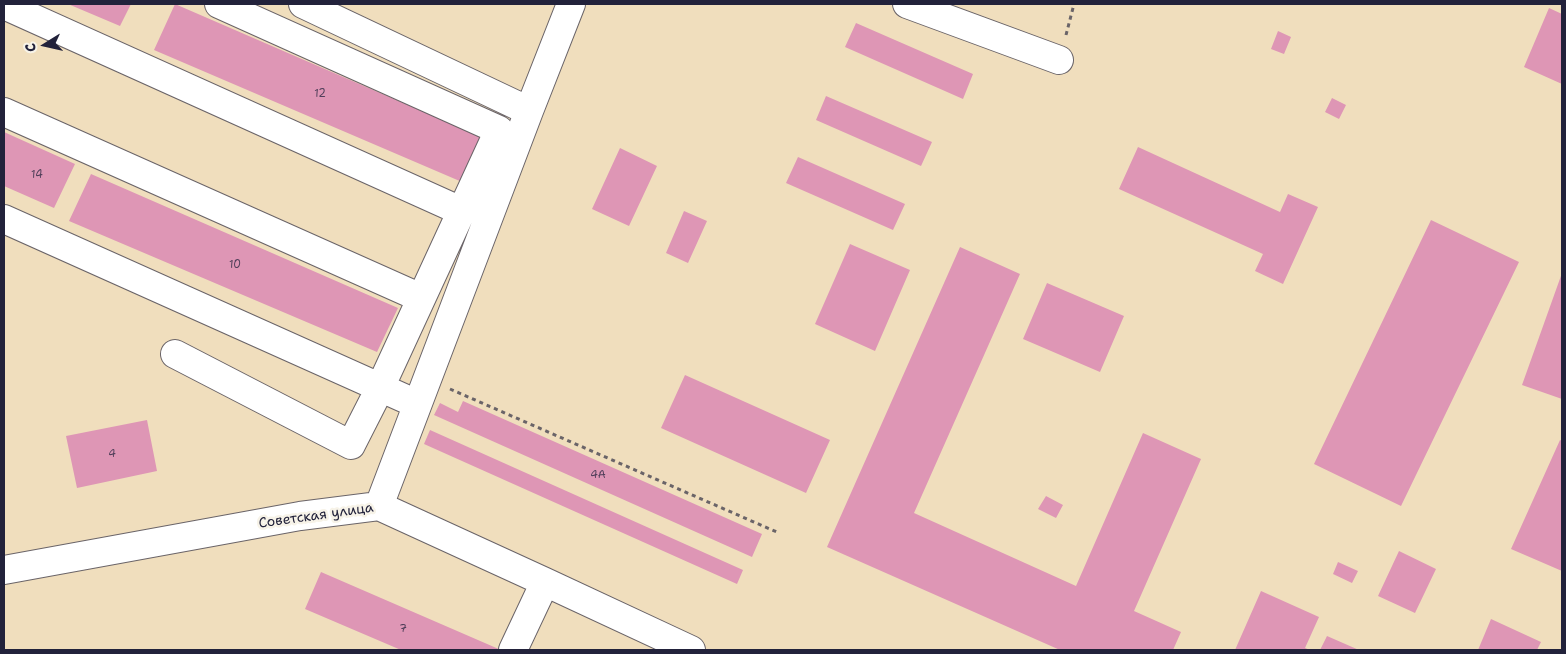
<!DOCTYPE html>
<meta charset="utf-8">
<style>
body{margin:0}
#map{position:relative;width:1566px;height:654px;overflow:hidden;background:#f0debd;font-family:"Shantell Sans",sans-serif}
canvas{display:block}
.frame{position:absolute;inset:0;border:5px solid #22223b;pointer-events:none}
.north{position:absolute;left:20px;top:20px;width:50px;height:50px;-webkit-text-stroke:4px #f7f3e8;paint-order:stroke;rotate:260deg;font-size:14px;font-weight:700;line-height:20px;text-align:center;color:#22223b}
.north::after{content:'';display:block;margin:auto;width:18px;height:22px;background:#22223b;clip-path:polygon(50% 0,100% 100%,50% 72%,0 100%)}
</style>
<div id="map">
<canvas width="1566" height="654"></canvas>
<div class="frame"></div>
<div class="north">С</div>
</div>
<script>
const ctx = document.querySelector('canvas').getContext('2d');
ctx.lineJoin = 'round';
function fill(path, color) {
  ctx.fillStyle = color;
  ctx.fill(path, 'evenodd');
}
function shape(rows) {
  const path = new Path2D();
  for (const r of rows) {
    path.moveTo(r[0], r[1]);
    for (let i = 2; i < r.length; i += 2) path.lineTo(r[i], r[i + 1]);
  }
  return path;
}
function trace(path, color, width, dash) {
  ctx.strokeStyle = color;
  ctx.lineWidth = width;
  ctx.lineCap = dash ? 'butt' : 'round';
  ctx.setLineDash(dash || []);
  ctx.stroke(path);
}
function write(font, color, halo, rows, align = 'center') {
  ctx.font = font + ' "Shantell Sans",sans-serif';
  ctx.lineWidth = 5;
  ctx.setLineDash([]);
  ctx.textBaseline = 'middle';
  ctx.strokeStyle = halo;
  ctx.fillStyle = color;
  for (const [text, x, y, turn = 0] of rows) {
    ctx.save();
    ctx.translate(x, y);
    ctx.rotate((+turn || 0) * Math.PI / 180);
    ctx.textAlign = isNaN(turn) ? turn : align;
    if (halo) ctx.strokeText(text, 0, 0);
    ctx.fillText(text, 0, 0);
    ctx.restore();
  }
}
fill(shape([
 [68,4,131,4,120,26],
 [175,4,484,138,462,182,154,50],
 [1549,8,1562,14,1562,84,1524,67],
 [856,23,973,74,963,99,845,47],
 [1278,31,1291,37,1284,54,1271,49],
 [826,96,932,142,921,166,816,120],
 [1332,98,1346,105,1339,119,1325,112],
 [4,132,75,164,54,208,4,186],
 [1138,147,1280,212,1288,194,1318,207,1283,284,1255,271,1263,254,1119,189],
 [620,148,657,166,629,226,592,209],
 [798,157,905,204,893,230,786,183],
 [91,174,398,308,377,352,69,221],
 [684,211,707,221,688,263,666,253],
 [1431,220,1519,262,1401,506,1314,464],
 [850,244,910,270,875,351,815,324],
 [960,247,1020,274,914,513,1076,586,1143,433,1201,459,1134,611,1181,632,1173,650,1060,650,827,547],
 [1562,273,1562,399,1522,385],
 [1047,283,1124,316,1100,372,1023,339],
 [685,375,830,440,806,493,661,428],
 [463,401,762,534,752,557,434,415,440,403,458,412],
 [147,420,157,471,77,488,66,436],
 [430,430,743,570,737,584,424,444],
 [1560,440,1562,441,1562,571,1511,549],
 [1046,496,1063,505,1056,518,1038,509],
 [1399,551,1436,569,1415,613,1378,596],
 [1338,562,1358,571,1352,583,1333,574],
 [321,572,501,650,401,650,305,609],
 [1261,591,1319,617,1305,648,1310,650,1235,650],
 [1491,619,1541,642,1537,650,1478,650],
 [1327,636,1359,650,1320,650]
]), '#de96b5');
const minor = shape([
 [303,4,529,111],
 [907,4,1059,60],
 [4,5,461,211],
 [4,112,421,298],
 [4,219,417,404],
 [175,354,351,445,380,388,499,130,219,4],
 [379,506,529,111,571,4],
 [4,570,300,516,379,506,545,582,691,650],
 [513,650,545,582]
]);
trace(minor, '#6a6468', 30);
trace(shape([
 [1066,35,1074,4],
 [450,389,779,533]
]), '#6a6468', 3, [4, 4]);
trace(minor, '#fff', 28);
write('11px', '#513f5a', null, [
 ["12",320,94],
 ["14",37,175],
 ["10",235,265],
 ["4",112,454],
 ["4А",598,475],
 ["7",403,629]
]);
write('14px', '#22223b', '#f7f3e8', [
 ["Советская улица",316,516,-8]
]);
</script>
